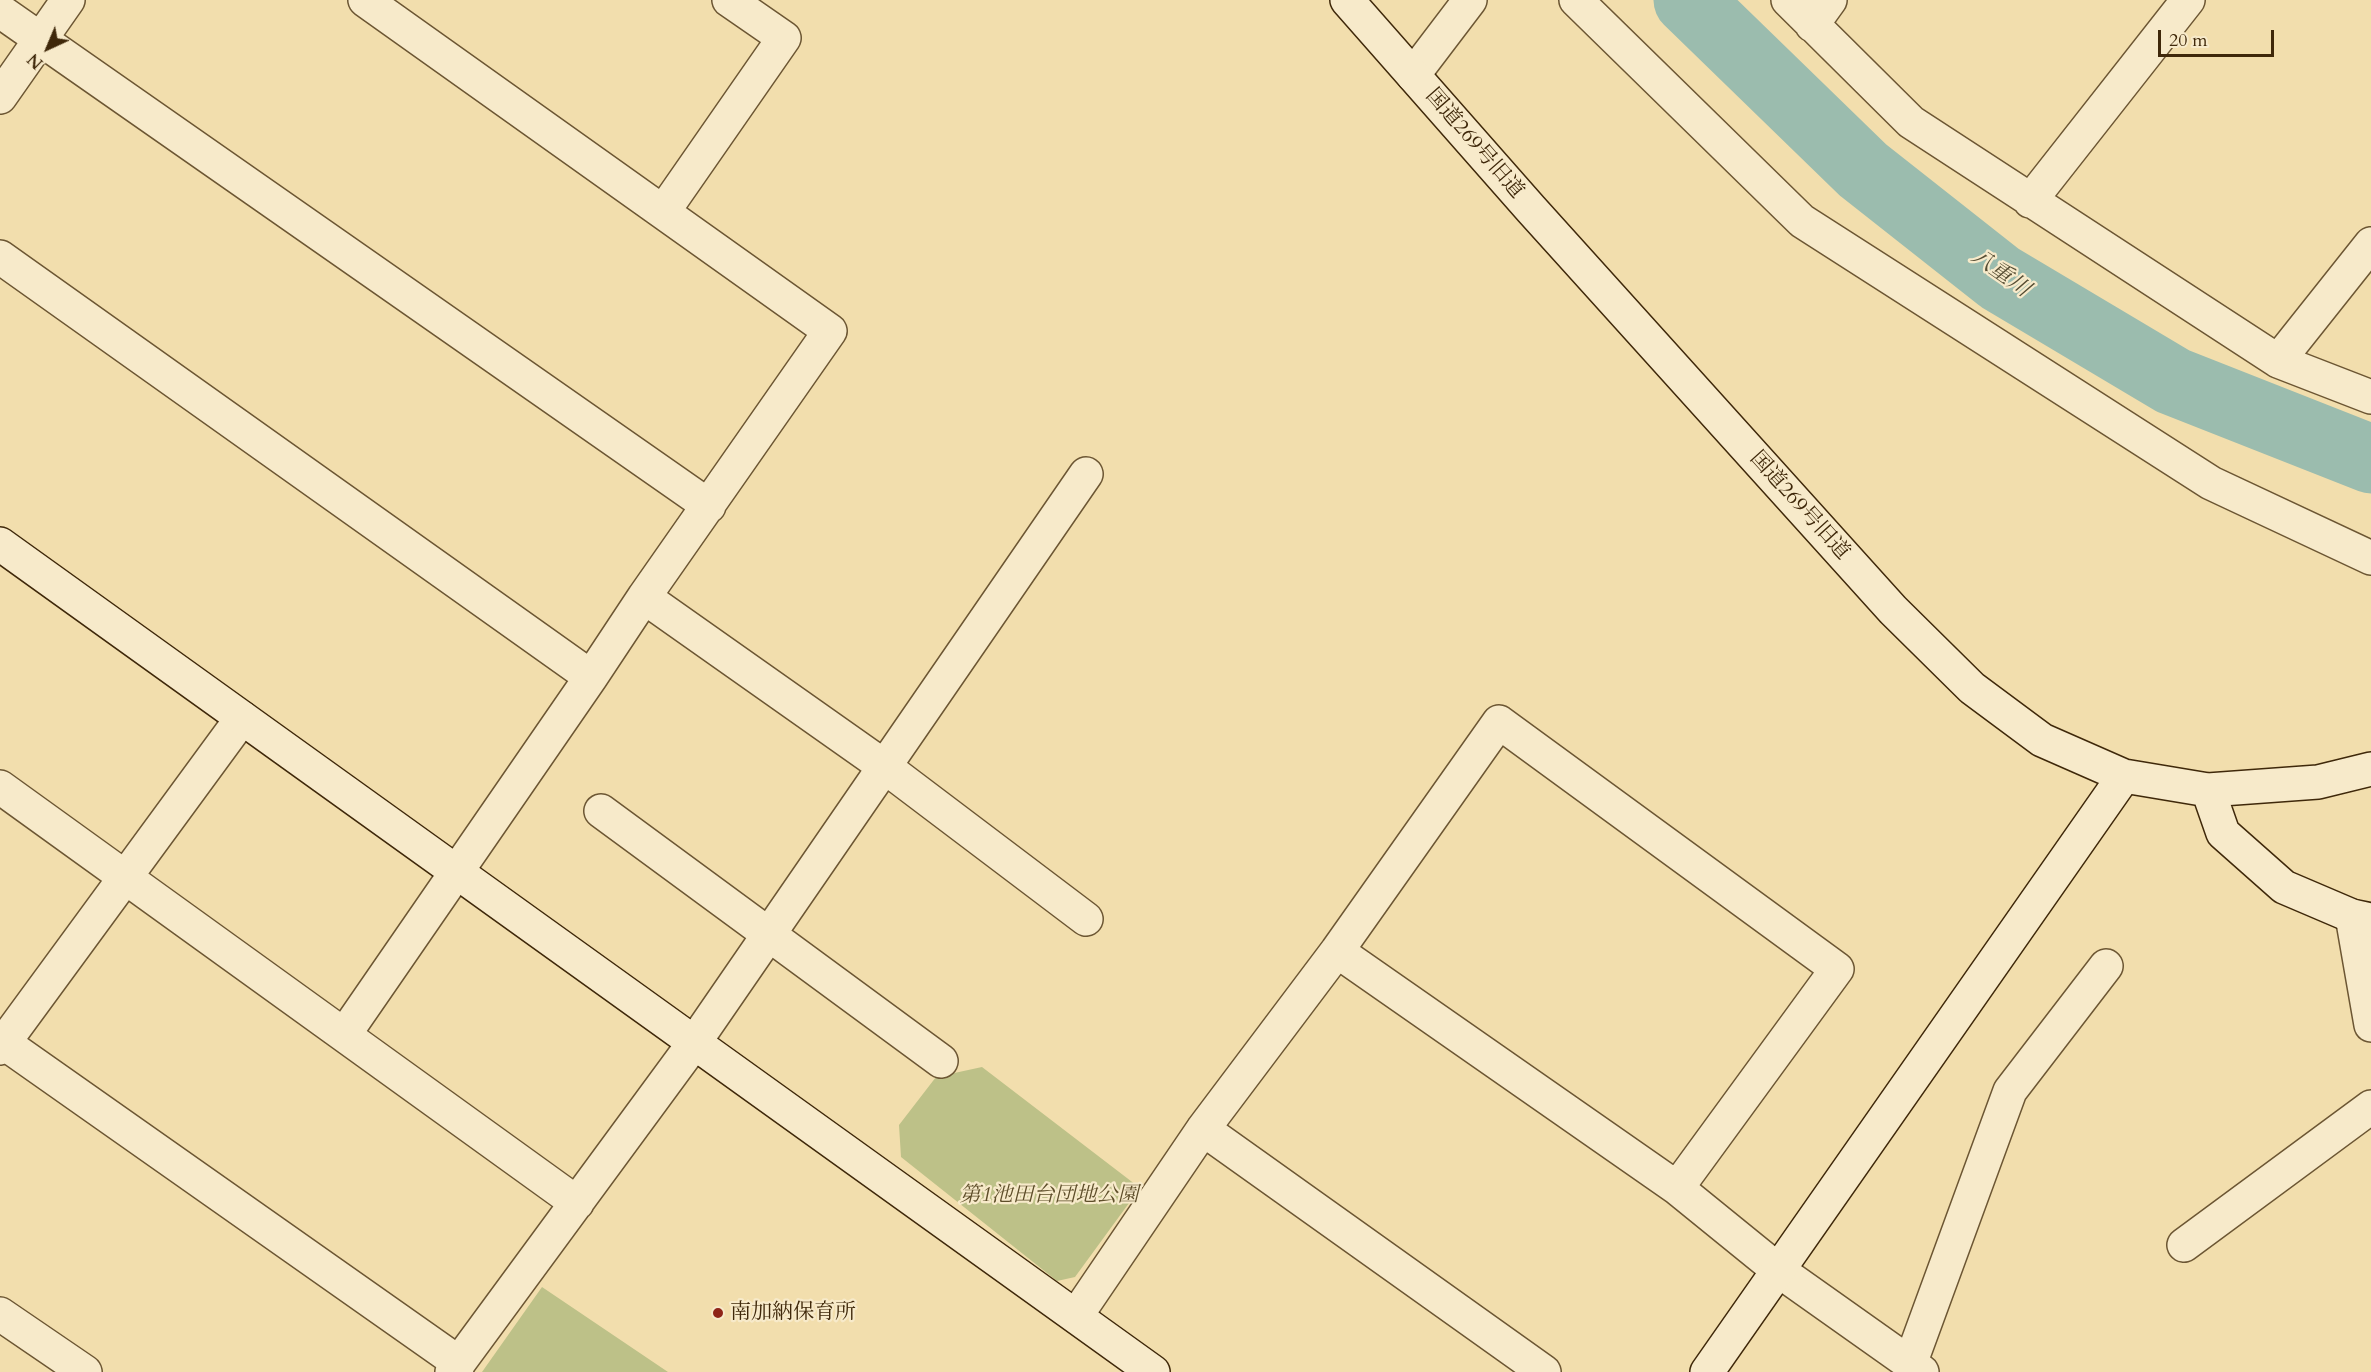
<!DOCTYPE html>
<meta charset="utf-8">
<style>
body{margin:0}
#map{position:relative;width:2371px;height:1372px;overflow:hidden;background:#f2dead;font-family:Cardo,serif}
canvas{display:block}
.north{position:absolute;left:18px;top:18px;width:60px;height:60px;-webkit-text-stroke:4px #f7eaca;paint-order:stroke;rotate:224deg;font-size:16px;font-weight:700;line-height:24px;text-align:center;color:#3f280a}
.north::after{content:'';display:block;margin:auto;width:21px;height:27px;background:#3f280a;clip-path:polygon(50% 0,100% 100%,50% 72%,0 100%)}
.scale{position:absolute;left:2158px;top:30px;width:116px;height:27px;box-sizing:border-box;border:3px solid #3f280a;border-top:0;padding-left:8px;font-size:18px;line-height:21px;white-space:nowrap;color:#3f280a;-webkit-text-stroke:4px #f7eaca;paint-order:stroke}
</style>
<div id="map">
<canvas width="2371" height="1372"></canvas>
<div class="north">N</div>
<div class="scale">20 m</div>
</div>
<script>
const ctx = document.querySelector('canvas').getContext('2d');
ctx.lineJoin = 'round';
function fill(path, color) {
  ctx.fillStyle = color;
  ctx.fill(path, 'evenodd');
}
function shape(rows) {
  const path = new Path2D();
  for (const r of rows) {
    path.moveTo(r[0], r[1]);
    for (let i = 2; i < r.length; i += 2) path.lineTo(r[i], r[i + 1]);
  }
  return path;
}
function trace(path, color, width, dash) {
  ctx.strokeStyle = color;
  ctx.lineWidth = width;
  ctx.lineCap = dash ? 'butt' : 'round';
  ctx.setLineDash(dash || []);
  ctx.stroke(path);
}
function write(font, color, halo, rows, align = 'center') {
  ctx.font = font + ' Cardo,"Noto Serif JP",serif';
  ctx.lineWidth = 4.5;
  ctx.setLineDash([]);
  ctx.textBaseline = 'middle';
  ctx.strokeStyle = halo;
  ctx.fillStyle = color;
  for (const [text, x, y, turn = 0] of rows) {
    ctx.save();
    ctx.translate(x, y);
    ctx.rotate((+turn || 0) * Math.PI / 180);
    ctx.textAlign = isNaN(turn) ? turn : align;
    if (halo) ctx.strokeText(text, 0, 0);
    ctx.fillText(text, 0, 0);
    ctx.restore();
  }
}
fill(shape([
 [982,1067,1140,1188,1075,1277,1057,1281,901,1157,899,1125,936,1077],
 [542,1287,668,1372,482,1372]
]), '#bdc188');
trace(shape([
 [1688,0,1863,170,2000,278,2173,381,2371,459]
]), '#9bbcae', 69);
const street = shape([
 [1576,0,1802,221,2211,483,2371,558],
 [1788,0,1911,122,2278,361,2371,397],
 [0,11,709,506],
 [1812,25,1830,0],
 [1413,75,1470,0],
 [0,97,68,0],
 [2030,201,2188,0],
 [663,212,784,38,729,0],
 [0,257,591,677],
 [2278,361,2371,244],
 [644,597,885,767,1086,919],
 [0,787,577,1203],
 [601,811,941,1061],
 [2352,916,2371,1025],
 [1337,951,1677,1188,1778,1270,1922,1372],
 [344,1035,591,677,644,597,830,331,365,0],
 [0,1040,459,1363],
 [0,1048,242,718],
 [1203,1129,1544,1372],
 [2184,1245,2371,1107],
 [0,1314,85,1372],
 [1076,1316,1203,1129,1337,951,1499,722,1837,969,1677,1188],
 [1910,1364,2010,1091,2106,966],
 [452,1372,694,1043,1086,474]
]);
const secondary = shape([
 [1347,0,1531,209,1893,610,1972,688,2042,740,2124,776,2208,790,2318,782,2371,769],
 [0,544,1153,1372],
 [2208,790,2223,833,2284,887,2352,916,2371,920],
 [1707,1372,2124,776]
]);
trace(street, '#6c5633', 36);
trace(secondary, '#3f280a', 36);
trace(street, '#f7eaca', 33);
trace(secondary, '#f7eaca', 33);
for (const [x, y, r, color] of [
 [718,1313,6,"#8f2418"]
]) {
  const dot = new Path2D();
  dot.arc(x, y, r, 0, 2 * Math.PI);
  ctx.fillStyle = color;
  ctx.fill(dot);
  trace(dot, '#f7eaca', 2);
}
write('21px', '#3f280a', '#f7eaca', [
 ["国道269号旧道",1474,144,49],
 ["国道269号旧道",1799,506,48]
]);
write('italic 21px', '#5e4e2a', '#f7eaca', [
 ["第1池田台団地公園",1049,1196]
]);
write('21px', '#3f280a', '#f7eaca', [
 ["南加納保育所",730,1313]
], 'left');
write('italic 22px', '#564d33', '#f7eaca', [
 ["八重川",2000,274,35]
]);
</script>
